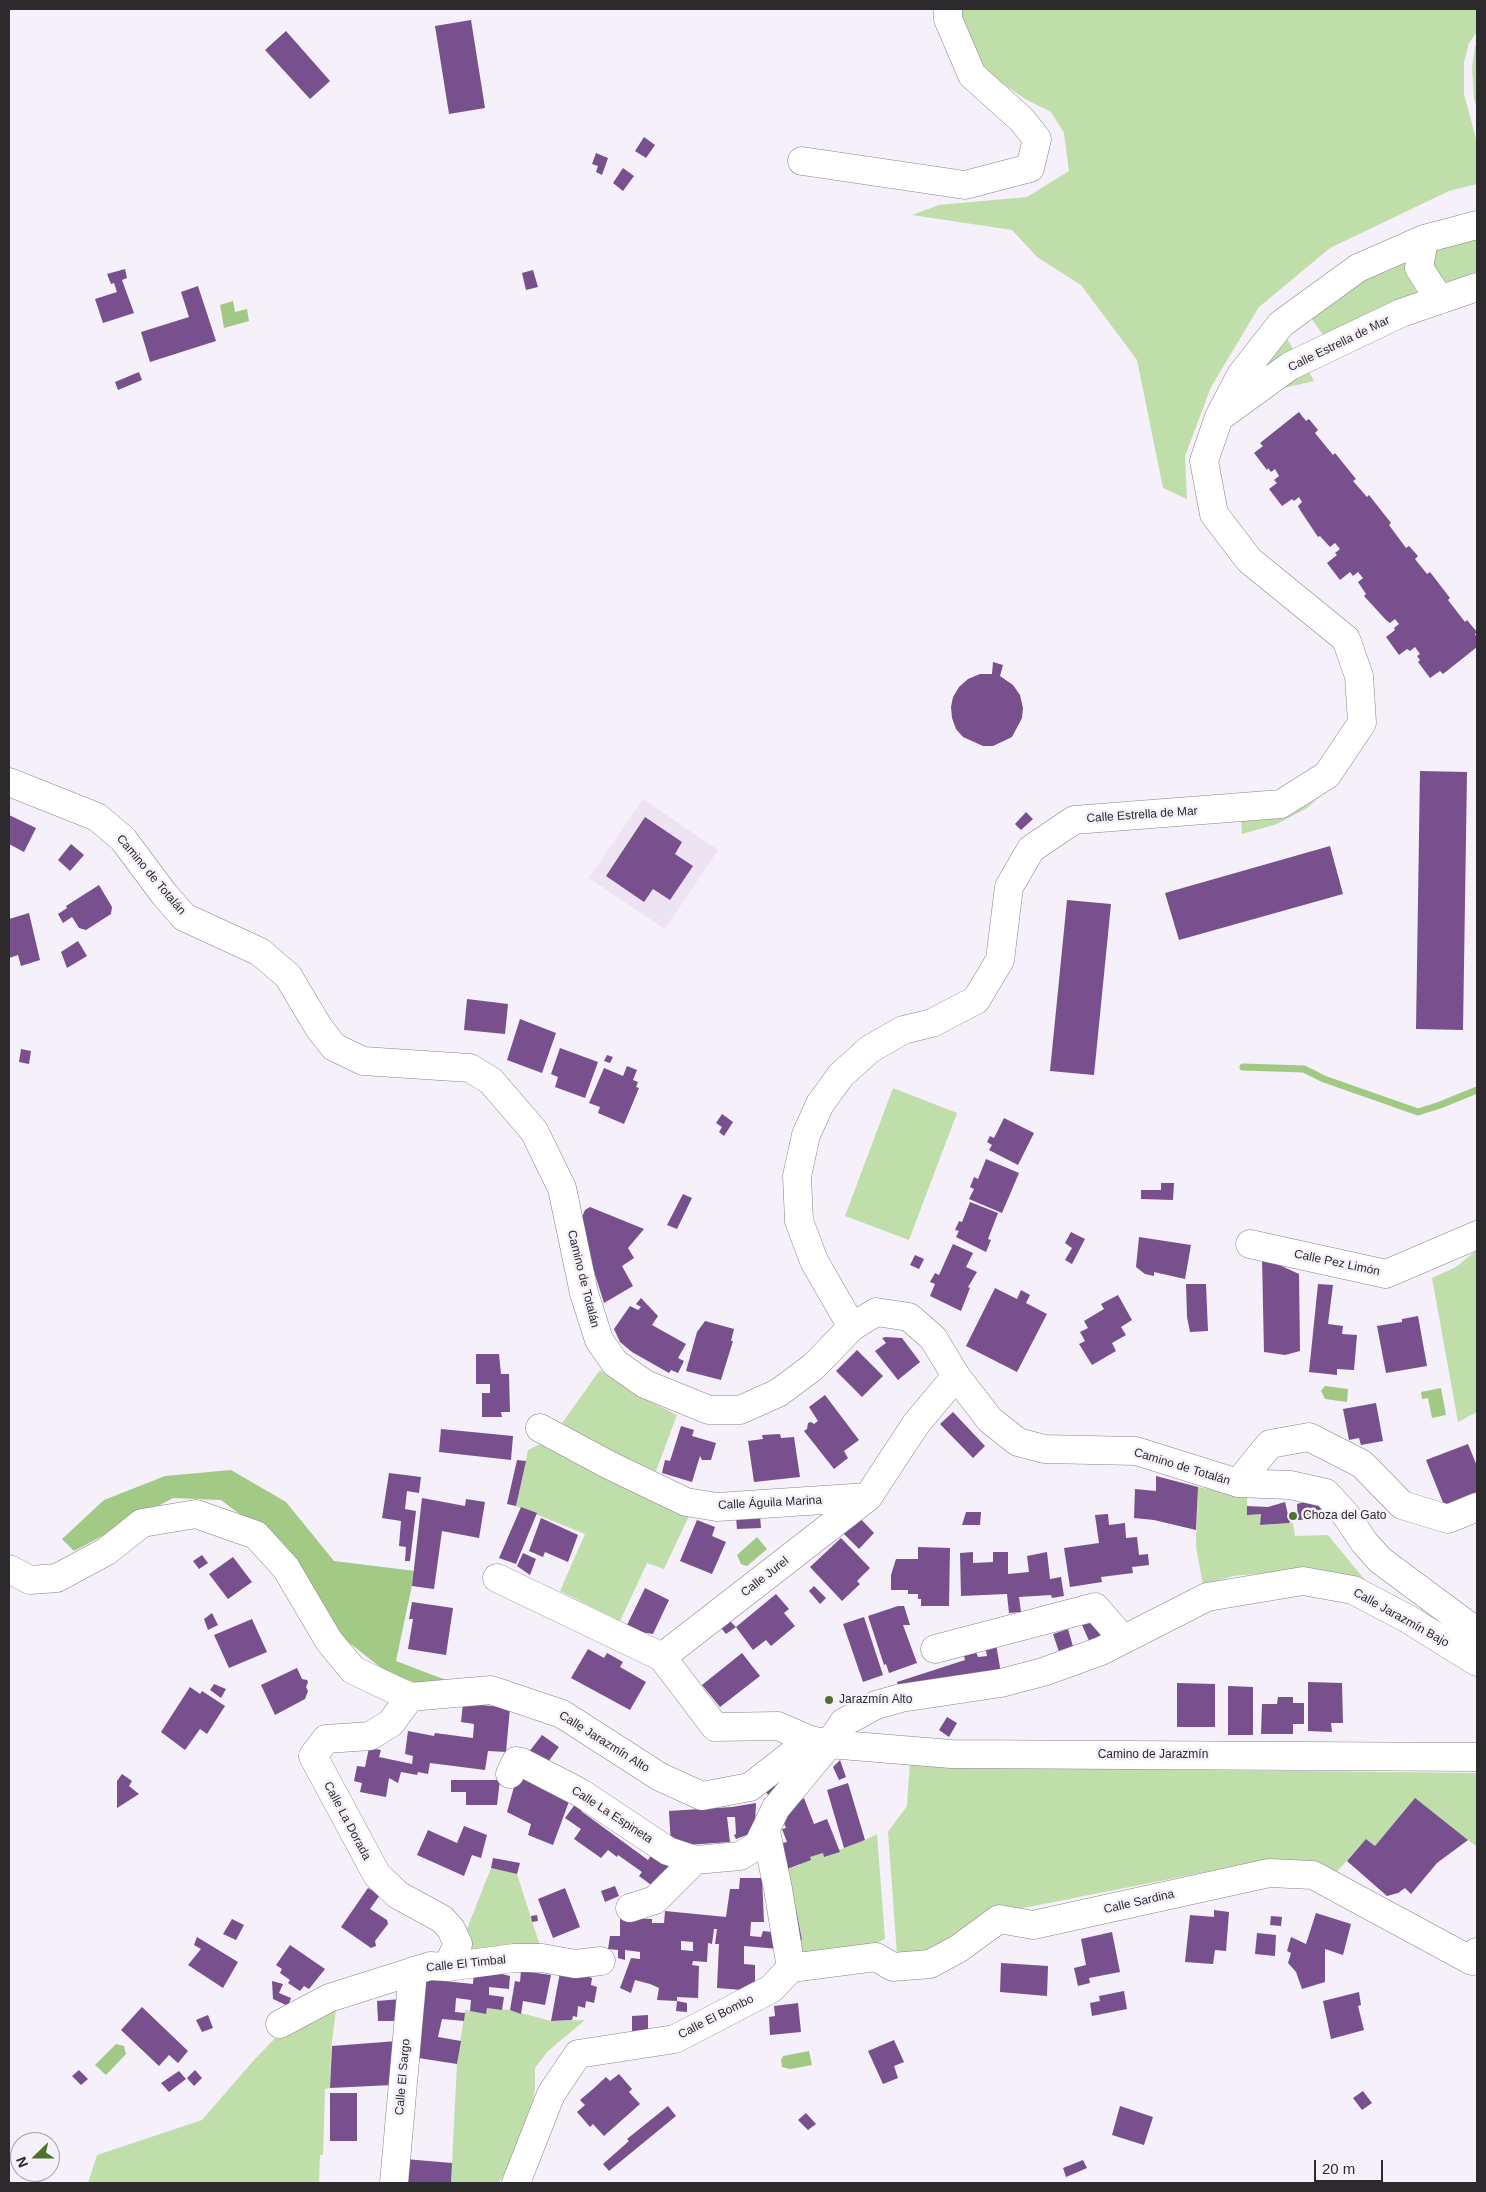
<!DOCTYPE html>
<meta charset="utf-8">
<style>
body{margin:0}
#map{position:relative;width:1486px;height:2192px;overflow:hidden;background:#f5f0f9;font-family:Helvetica,sans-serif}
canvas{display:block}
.frame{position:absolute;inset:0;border:10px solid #2c2a2d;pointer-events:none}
.north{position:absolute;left:10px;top:2132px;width:50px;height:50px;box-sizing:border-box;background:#f5f0f9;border:1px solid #a5a1a7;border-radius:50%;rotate:248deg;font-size:14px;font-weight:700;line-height:20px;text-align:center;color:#2c2a2d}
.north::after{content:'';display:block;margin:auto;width:18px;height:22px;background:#4d722c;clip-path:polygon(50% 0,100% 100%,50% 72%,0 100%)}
.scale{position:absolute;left:1314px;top:2160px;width:69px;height:22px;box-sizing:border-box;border:2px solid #2c2a2d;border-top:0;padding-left:6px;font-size:15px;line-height:18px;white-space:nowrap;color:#2c2a2d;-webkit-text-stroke:4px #f5f0f9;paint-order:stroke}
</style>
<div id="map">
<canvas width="1486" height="2192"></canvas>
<div class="frame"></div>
<div class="north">N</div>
<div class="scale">20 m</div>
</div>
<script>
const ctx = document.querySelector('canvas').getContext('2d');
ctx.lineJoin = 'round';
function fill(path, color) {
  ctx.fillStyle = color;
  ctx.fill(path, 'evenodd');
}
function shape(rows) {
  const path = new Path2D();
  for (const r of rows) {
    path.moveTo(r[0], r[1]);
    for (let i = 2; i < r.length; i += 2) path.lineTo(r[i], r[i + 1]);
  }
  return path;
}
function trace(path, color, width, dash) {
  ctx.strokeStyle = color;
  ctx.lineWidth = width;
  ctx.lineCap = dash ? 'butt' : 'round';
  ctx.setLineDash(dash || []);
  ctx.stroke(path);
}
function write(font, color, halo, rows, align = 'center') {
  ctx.font = font + ' Helvetica,sans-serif';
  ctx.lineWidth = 5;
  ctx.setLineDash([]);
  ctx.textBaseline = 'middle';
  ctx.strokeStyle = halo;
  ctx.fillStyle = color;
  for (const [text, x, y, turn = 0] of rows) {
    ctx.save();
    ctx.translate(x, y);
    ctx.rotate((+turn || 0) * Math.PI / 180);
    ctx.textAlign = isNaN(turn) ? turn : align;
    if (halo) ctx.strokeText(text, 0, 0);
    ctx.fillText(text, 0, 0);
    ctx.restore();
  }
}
fill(shape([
 [643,799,718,850,665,929,589,878]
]), '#ede3f3');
fill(shape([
 [958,9,1477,9,1477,32,1469,43,1464,62,1464,94,1477,143,1477,184,1449,191,1330,248,1259,307,1211,387,1185,456,1187,499,1163,488,1137,360,1081,285,1037,257,1012,230,912,215,939,205,1027,197,1069,171,1064,133,1051,112,1025,99,985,71],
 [1477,44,1477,108,1474,99,1472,68,1475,46],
 [1477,231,1477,278,1453,285,1443,282,1433,275,1433,250],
 [1404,257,1407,275,1419,296,1326,339,1309,315,1340,293],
 [1286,337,1297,355,1252,375],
 [1307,368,1314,381,1271,391],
 [1319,798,1307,808,1277,824,1242,834,1241,818,1282,814,1307,805],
 [893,1088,957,1113,909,1240,845,1216],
 [1477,1250,1477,1412,1458,1422,1432,1278,1456,1267],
 [600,1370,635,1394,677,1415,656,1471,603,1452,562,1423],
 [542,1443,690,1514,664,1569,647,1563,620,1621,560,1591,585,1534,516,1506,528,1450],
 [1198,1487,1247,1497,1247,1514,1261,1514,1261,1525,1293,1523,1295,1536,1328,1535,1374,1591,1299,1570,1233,1576,1203,1585,1196,1547],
 [910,1761,946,1767,1477,1773,1477,1845,1476,1846,1468,1840,1415,1799,1375,1846,1366,1839,1334,1875,1321,1869,1231,1867,1003,1912,918,1958,897,1955,888,1832,907,1806],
 [877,1834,885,1939,857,1953,796,1962,795,1941,802,1939,796,1909,790,1910,782,1871,800,1865,810,1857,823,1853,825,1857,840,1852,839,1850,865,1840],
 [491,1868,517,1874,542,1952,469,1955,465,1934],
 [337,2003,331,2049,330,2088,325,2089,323,2155,320,2155,319,2183,88,2183,97,2155,202,2120,254,2060,283,2030],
 [487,2008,510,2010,551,2021,585,2020,547,2052,535,2068,535,2089,526,2135,499,2183,451,2183,457,2064,465,2010,486,2014]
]), '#c0deaa');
fill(shape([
 [231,1470,286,1502,334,1561,415,1571,396,1661,459,1685,426,1687,385,1671,342,1637,283,1547,221,1500,173,1498,74,1551,62,1539,104,1500,165,1476]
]), '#a2ca84');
fill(shape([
 [233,301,235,312,247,309,249,321,224,328,220,305],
 [1325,1386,1348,1389,1347,1402,1325,1399,1321,1391],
 [1441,1388,1446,1415,1432,1418,1428,1398,1422,1399,1421,1392],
 [757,1537,767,1549,747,1566,741,1564,737,1555],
 [116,2044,124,2046,126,2054,106,2075,95,2065],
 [809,2051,812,2065,790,2069,782,2067,781,2060,783,2056]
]), '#a2c983');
trace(shape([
 [1243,1067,1304,1069,1324,1079,1418,1112,1440,1105,1477,1090]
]), '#a2c983', 7);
fill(shape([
 [471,20,485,108,449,114,435,26],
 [286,31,330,81,310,99,265,50],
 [644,137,655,145,646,158,635,151],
 [596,153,608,158,602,175,596,172,598,166,592,164],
 [623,168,634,176,623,191,613,183],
 [125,269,127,278,122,280,134,313,103,323,95,299,117,292,114,283,111,284,107,274],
 [533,270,538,287,526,290,522,273],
 [198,286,216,341,150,362,141,332,189,317,181,292],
 [139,372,142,380,118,390,115,382],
 [1299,412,1306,421,1309,419,1318,430,1315,433,1333,455,1335,453,1356,479,1353,481,1367,497,1369,495,1391,523,1389,525,1406,548,1409,546,1418,556,1415,559,1427,574,1430,572,1450,598,1448,600,1465,622,1467,620,1477,632,1475,634,1477,638,1477,647,1443,674,1440,671,1430,678,1418,662,1420,660,1417,656,1420,654,1415,647,1410,651,1407,649,1399,655,1386,637,1395,630,1394,628,1399,624,1395,619,1390,623,1386,620,1364,596,1366,594,1358,582,1363,578,1358,572,1353,576,1350,572,1340,580,1327,563,1337,555,1335,553,1340,549,1335,543,1330,547,1320,536,1318,537,1300,510,1298,506,1302,502,1299,497,1294,501,1292,499,1282,506,1269,489,1277,483,1274,480,1279,476,1275,469,1271,472,1268,468,1267,470,1254,453,1263,446,1260,443],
 [993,662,1003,665,1000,676,1013,685,1020,695,1023,708,1022,718,1012,737,993,746,983,746,963,737,956,729,952,718,951,707,953,697,959,687,968,679,980,674,992,674],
 [1420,771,1467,772,1463,1030,1416,1029],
 [1026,812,1033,819,1021,830,1015,824],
 [9,815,36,828,24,852,9,844],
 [645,817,682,842,675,854,693,866,670,900,653,889,644,902,606,876],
 [71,844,84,855,70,871,58,860],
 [1330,846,1343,894,1179,940,1165,893],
 [99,885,112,907,111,914,86,930,79,928,72,917,63,923,58,914,67,908,66,906],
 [1067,900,1111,904,1094,1075,1050,1071],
 [29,913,40,960,21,966,18,955,9,958,9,919],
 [78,941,87,956,67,968,61,952],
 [467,999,508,1004,505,1034,464,1030],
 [520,1019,556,1033,542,1073,507,1060],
 [560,1048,598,1062,585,1098,555,1087,558,1077,551,1074],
 [21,1049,31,1051,29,1064,19,1062],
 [607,1055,613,1057,610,1063,604,1061],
 [627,1066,637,1070,633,1080,638,1082,636,1087,639,1088,624,1124,598,1113,600,1107,589,1103,604,1068,623,1076],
 [722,1114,733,1122,724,1136,719,1132,722,1127,716,1123],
 [1004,1118,1034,1133,1018,1165,989,1150,992,1145,987,1142,990,1136,994,1138],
 [986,1159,1019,1173,1002,1213,969,1199,974,1189,970,1187,974,1177,978,1179],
 [1161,1183,1174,1183,1173,1200,1141,1199,1141,1190,1161,1190],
 [683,1194,692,1198,677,1229,667,1225],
 [970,1202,998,1213,988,1239,991,1240,986,1252,956,1237,959,1231,955,1230,959,1221,962,1222],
 [590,1207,644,1229,628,1248,634,1258,622,1266,633,1286,604,1303,592,1265,582,1217,585,1210],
 [1071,1232,1085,1239,1072,1264,1065,1260,1072,1248,1065,1243],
 [1139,1237,1191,1245,1185,1279,1154,1272,1154,1276,1145,1274,1136,1267],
 [953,1244,973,1253,966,1267,977,1272,968,1287,970,1288,961,1311,930,1296,935,1284,930,1282,935,1273,939,1275],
 [915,1255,924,1259,919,1269,910,1265],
 [1262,1257,1299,1274,1300,1351,1285,1355,1264,1352],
 [1186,1284,1206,1284,1208,1331,1190,1332,1187,1317],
 [1318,1284,1333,1285,1328,1324,1343,1326,1342,1334,1357,1335,1354,1370,1337,1369,1337,1375,1309,1372],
 [995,1288,1017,1299,1021,1290,1030,1295,1026,1303,1047,1314,1017,1372,966,1346],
 [1118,1295,1132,1320,1121,1327,1126,1335,1112,1343,1116,1351,1092,1365,1079,1344,1085,1341,1080,1332,1088,1328,1084,1321,1104,1309,1101,1304],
 [641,1298,658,1316,652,1325,686,1344,678,1358,684,1361,678,1373,671,1370,669,1373,632,1352,620,1342,614,1329,630,1306,638,1310,641,1307,636,1304],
 [1418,1316,1427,1366,1386,1373,1377,1326,1402,1322,1402,1319],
 [705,1321,734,1329,731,1341,733,1341,721,1380,686,1371,697,1332],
 [886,1337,902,1338,920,1362,898,1380,875,1351,886,1343,882,1338],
 [857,1350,883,1376,862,1397,836,1371],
 [476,1354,499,1354,501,1374,509,1374,510,1412,501,1412,502,1417,482,1417,482,1393,490,1393,490,1384,476,1384],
 [825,1395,859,1440,844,1451,848,1458,834,1469,804,1431,807,1429,808,1423,811,1422,814,1424,818,1421,809,1407],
 [1376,1403,1383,1441,1361,1445,1359,1438,1349,1440,1343,1409],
 [953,1412,985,1446,973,1458,940,1424],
 [681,1426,694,1430,692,1436,716,1443,711,1460,702,1460,700,1456,692,1482,662,1473,665,1460,670,1461],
 [441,1429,513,1436,511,1460,439,1452],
 [780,1434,781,1438,794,1437,800,1477,754,1482,748,1441,763,1439,762,1435],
 [1468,1444,1477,1466,1477,1492,1444,1505,1426,1460],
 [517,1460,526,1461,516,1506,507,1504],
 [389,1473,421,1477,419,1493,407,1491,405,1509,416,1511,410,1561,405,1561,406,1547,399,1546,401,1521,382,1518],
 [1156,1476,1198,1487,1196,1530,1154,1520,1134,1518,1135,1489,1156,1491],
 [422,1498,465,1506,466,1499,485,1502,479,1538,442,1531,434,1589,412,1586],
 [1308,1501,1325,1505,1326,1514,1321,1515,1321,1519,1298,1520,1297,1504],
 [1285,1502,1290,1523,1260,1525,1261,1514,1247,1515,1247,1506,1268,1507],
 [521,1507,537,1513,516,1564,499,1558],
 [966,1512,981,1512,980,1525,962,1525],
 [1108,1514,1109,1525,1125,1523,1126,1538,1137,1537,1139,1555,1148,1554,1149,1565,1132,1567,1133,1573,1101,1577,1102,1582,1070,1587,1064,1548,1099,1543,1095,1515],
 [760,1516,761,1528,737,1529,736,1517],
 [858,1516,874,1533,859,1549,842,1532],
 [541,1518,578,1535,568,1562,545,1552,543,1557,529,1551],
 [697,1520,715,1527,712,1536,726,1542,712,1574,680,1561],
 [841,1538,870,1568,857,1581,860,1584,842,1601,810,1567],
 [918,1547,950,1548,949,1606,921,1606,921,1599,918,1599,918,1594,908,1594,908,1590,891,1590,891,1575,896,1559,918,1559],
 [973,1552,973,1563,993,1562,993,1552,1008,1552,1008,1574,1029,1572,1027,1556,1047,1552,1050,1579,1061,1577,1064,1596,1052,1598,1051,1595,1019,1597,1021,1612,1009,1613,1007,1594,961,1596,960,1553],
 [523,1553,536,1559,530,1575,517,1566],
 [202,1555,208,1563,199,1569,193,1561],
 [233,1557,252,1582,228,1599,209,1574],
 [814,1586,826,1598,820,1604,809,1591],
 [645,1588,669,1600,653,1634,640,1632,627,1625],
 [776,1594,789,1609,784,1613,795,1626,771,1646,766,1640,753,1650,736,1627],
 [412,1602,453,1608,446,1655,408,1649,413,1619,409,1619],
 [898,1606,904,1606,910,1625,903,1625,917,1663,889,1673,886,1664,884,1665,868,1616],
 [212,1613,218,1625,208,1630,204,1619],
 [864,1617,883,1675,863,1682,843,1624],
 [252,1619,267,1652,229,1668,214,1635],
 [1094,1620,1102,1638,1090,1643,1082,1625],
 [730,1621,736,1627,726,1634,721,1628],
 [1068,1629,1074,1650,1060,1655,1053,1634],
 [996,1644,1001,1673,900,1692,897,1682,965,1660,964,1656,976,1652,978,1657,987,1656,985,1646],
 [588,1649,604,1658,607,1653,623,1662,620,1667,646,1682,630,1710,571,1678],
 [742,1653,760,1676,720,1707,702,1685],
 [297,1668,302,1679,307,1680,308,1682,306,1687,308,1691,305,1699,275,1715,261,1685],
 [1308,1682,1342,1683,1343,1723,1331,1723,1332,1732,1308,1731],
 [1177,1683,1215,1684,1215,1727,1177,1727],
 [214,1684,226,1689,221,1698,210,1690],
 [1228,1686,1253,1687,1253,1735,1228,1735],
 [190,1687,200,1694,202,1691,225,1706,207,1734,200,1729,185,1750,161,1732],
 [1278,1697,1293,1697,1293,1703,1304,1703,1304,1724,1293,1724,1293,1734,1261,1734,1262,1704,1277,1704],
 [463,1703,510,1708,506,1752,488,1751,485,1770,430,1763,428,1774,418,1772,417,1775,401,1772,398,1783,389,1778,386,1797,360,1792,362,1783,354,1781,357,1766,365,1767,369,1748,381,1750,379,1757,412,1764,413,1756,405,1754,408,1731,434,1736,435,1733,473,1738,474,1724,461,1722],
 [947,1717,957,1723,949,1737,939,1730],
 [542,1735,559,1747,545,1766,529,1752],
 [840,1760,846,1777,839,1780,833,1767],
 [122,1774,132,1781,129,1786,139,1794,117,1808,117,1781],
 [517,1776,571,1796,553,1845,528,1835,531,1824,507,1812],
 [451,1780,500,1780,497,1805,466,1805,466,1792,451,1792],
 [772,1783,778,1789,770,1797,764,1790],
 [848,1783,865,1840,844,1848,827,1790],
 [804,1798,814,1824,827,1819,840,1852,824,1857,823,1853,810,1857,811,1860,782,1871,777,1844,787,1842,782,1829,786,1828,781,1816],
 [1415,1798,1468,1840,1437,1863,1411,1894,1405,1888,1398,1893,1387,1896,1347,1861,1366,1839,1375,1846],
 [579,1799,587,1803,581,1811,648,1860,654,1852,673,1866,658,1890,639,1876,642,1872,618,1855,617,1857,608,1850,601,1858,574,1839,581,1829,565,1818],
 [756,1803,755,1826,750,1828,752,1833,736,1839,734,1835,736,1834,735,1817,727,1817,730,1842,671,1846,669,1811,732,1807],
 [464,1826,487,1835,481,1858,472,1855,464,1876,417,1855,428,1830,457,1843],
 [493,1858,520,1863,517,1874,491,1868],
 [740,1878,762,1878,764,1922,751,1922,750,1936,761,1937,763,1931,780,1933,779,1949,744,1946,744,1964,755,1965,755,1983,742,1990,717,1988,719,1944,715,1944,717,1929,714,1929,712,1944,708,1943,707,1962,693,1961,692,1965,699,1966,698,1998,677,1997,677,2001,687,2003,687,2012,676,2011,677,2001,657,2000,659,1988,650,1984,635,1980,631,1993,620,1988,631,1958,640,1959,640,1952,625,1950,625,1960,618,1958,618,1950,608,1949,610,1936,620,1936,620,1918,652,1919,652,1923,664,1923,665,1911,726,1917,730,1889,739,1889],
 [681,1941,693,1942,693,1951,681,1950],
 [615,1886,619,1896,605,1902,601,1891],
 [368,1888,380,1895,370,1909,387,1920,388,1924,375,1941,376,1946,371,1948,341,1927],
 [565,1888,580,1927,553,1938,538,1899],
 [796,1909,802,1940,795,1941,790,1910],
 [1214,1910,1229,1912,1226,1951,1215,1950,1213,1964,1185,1962,1190,1915,1214,1917],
 [1316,1913,1351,1924,1343,1955,1325,1949,1325,1982,1302,1989,1296,1972,1288,1963,1291,1953,1287,1951,1291,1937,1306,1944],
 [537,1915,538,1921,532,1922,531,1916],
 [1271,1916,1282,1917,1281,1926,1270,1925],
 [232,1919,244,1925,236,1940,223,1934],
 [1112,1932,1120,1972,1089,1978,1090,1983,1078,1986,1074,1968,1086,1965,1081,1939],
 [1257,1933,1276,1935,1275,1956,1255,1954],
 [197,1937,238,1962,223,1988,188,1965,201,1949,194,1945],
 [290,1945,325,1969,309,1989,304,1986,300,1991,288,1983,290,1980,280,1973,282,1969,276,1965],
 [1001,1963,1048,1966,1047,1996,1000,1992],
 [561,1967,592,1978,591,1985,597,1987,594,2003,586,2001,585,2008,578,2006,577,2017,573,2016,572,2020,551,2021],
 [474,1971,498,1973,510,1976,509,1989,489,1987,489,1995,504,1997,502,2010,487,2008,486,2014,470,2011,471,2000,456,1998,455,2012,465,2013,464,2021,442,2019,438,2037,461,2041,457,2064,412,2057,425,1979,473,1984],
 [521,1971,551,1975,545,2005,523,2001,521,2014,510,2010,515,1981,520,1982],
 [272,1981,283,1984,279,1993,291,1998,288,2006,273,1999],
 [1124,1991,1127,2009,1092,2016,1090,2003,1100,2001,1099,1996],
 [1359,1992,1361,2005,1358,2006,1364,2030,1331,2039,1323,2001],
 [401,1999,399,2021,378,2021,377,2001],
 [798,2003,801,2032,770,2035,769,2017,775,2016,774,2006],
 [142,2007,188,2051,178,2063,169,2055,159,2066,121,2030],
 [208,2015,213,2028,202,2032,196,2020],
 [648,2015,648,2031,632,2032,632,2016],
 [894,2040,904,2062,894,2066,898,2078,883,2084,868,2051],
 [397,2041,392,2085,330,2088,332,2046],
 [79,2070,88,2079,81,2085,72,2076],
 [195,2070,202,2078,194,2086,187,2078],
 [179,2071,186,2079,169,2092,161,2083],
 [619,2074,632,2089,629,2092,640,2104,604,2136,593,2124,590,2127,577,2112,585,2105,580,2100,593,2089,606,2077,610,2081],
 [1363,2091,1372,2103,1362,2110,1353,2098],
 [330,2093,357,2093,357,2141,330,2141],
 [668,2106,676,2116,609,2171,603,2164,629,2141,627,2139],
 [1120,2106,1153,2117,1144,2145,1112,2135],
 [806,2113,816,2124,808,2130,798,2120],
 [405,2159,452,2163,451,2183,403,2183],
 [1083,2160,1087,2168,1066,2177,1063,2168]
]), '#77508d');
const minor = shape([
 [802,161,965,185,1030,168,1037,139,1022,120,972,75,948,19,948,9],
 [1424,239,1419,268,1440,300],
 [1224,414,1290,366,1401,313,1477,287],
 [9,782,97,817,123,839,164,894,184,917,260,952,288,976,319,1028,334,1047,363,1061,470,1068,491,1081,534,1131,562,1188,584,1293,599,1340,615,1363,645,1384,709,1410,740,1410,778,1393,813,1367,852,1327,876,1312,909,1317,933,1338,956,1376,990,1420,1018,1442,1044,1449,1136,1451,1238,1483,1290,1485,1326,1493,1346,1515,1364,1542,1380,1560,1477,1632],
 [1250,1244,1386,1274,1477,1235],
 [852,1327,814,1261,799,1221,797,1176,806,1135,820,1104,841,1075,870,1049,903,1030,932,1023,976,1000,1000,960,1009,887,1031,849,1074,820,1281,804,1327,775,1362,723,1359,676,1346,639,1249,560,1214,514,1204,461,1219,417,1241,375,1281,324,1358,268,1424,239,1477,225],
 [540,1428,609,1465,686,1502,717,1507,868,1497,916,1424,956,1376],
 [1238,1483,1270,1444,1309,1437,1362,1464,1402,1505,1448,1519,1477,1507],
 [9,1569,30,1580,57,1578,107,1551,142,1523,196,1514,256,1535,286,1568,329,1641,353,1670,410,1697,491,1690,562,1714,660,1777,702,1796,750,1787,810,1740,829,1744,951,1754,1477,1757],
 [497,1578,662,1657,868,1497],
 [935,1649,1095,1607,1123,1639],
 [662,1657,715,1727,778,1726,810,1740],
 [410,1697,391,1723,370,1736,326,1739,313,1756,377,1875,398,1895,442,1919,451,1929,458,1944,447,1967],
 [510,1774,516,1761,521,1762,581,1793,668,1851,695,1860],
 [630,1908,655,1900,695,1860,740,1856,758,1845,776,1808,829,1744,844,1722,854,1717,876,1705,901,1698,1001,1683,1043,1672,1101,1651,1207,1597,1303,1581,1353,1590,1408,1619,1477,1662],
 [791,1968,876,1957,893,1967,930,1964,958,1949,999,1919,1033,1925,1269,1873,1313,1875,1472,1961,1477,1952],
 [280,2024,329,1998,430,1966,447,1967,514,1958,542,1958,575,1964,601,1961],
 [394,2183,413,1971],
 [516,2183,551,2094,578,2054,675,2039,771,1989,791,1968,778,1889,766,1832]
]);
trace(minor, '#88838b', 29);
trace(minor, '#fff', 28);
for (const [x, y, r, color] of [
 [1293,1516,5,"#4d722c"],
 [829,1700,5,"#4d722c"]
]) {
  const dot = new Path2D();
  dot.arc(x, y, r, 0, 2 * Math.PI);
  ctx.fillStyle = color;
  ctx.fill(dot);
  trace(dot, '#f5f0f9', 2);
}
write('12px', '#2c2a2d', '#f5f0f9', [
 ["Calle Estrella de Mar",1339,344,-26],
 ["Calle Estrella de Mar",1142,815,-4],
 ["Camino de Totalán",151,875,50],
 ["Calle Pez Limón",1337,1263,12],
 ["Camino de Totalán",583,1279,76],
 ["Camino de Totalán",1182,1467,17],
 ["Calle Águila Marina",770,1503,-3],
 ["Calle Jurel",765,1577,-38],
 ["Calle Jarazmín Bajo",1401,1618,29],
 ["Calle Jarazmín Alto",604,1742,32],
 ["Camino de Jarazmín",1153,1755],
 ["Calle La Espineta",612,1815,33],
 ["Calle La Dorada",347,1821,62],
 ["Calle Sardina",1139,1902,-13],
 ["Calle El Timbal",466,1964,-6],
 ["Calle El Bombo",716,2017,-27],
 ["Calle El Sargo",403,2077,-85]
]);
write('12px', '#2c2a2d', '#f5f0f9', [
 ["Choza del Gato",1303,1516],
 ["Jarazmín Alto",839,1700]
], 'left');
</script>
